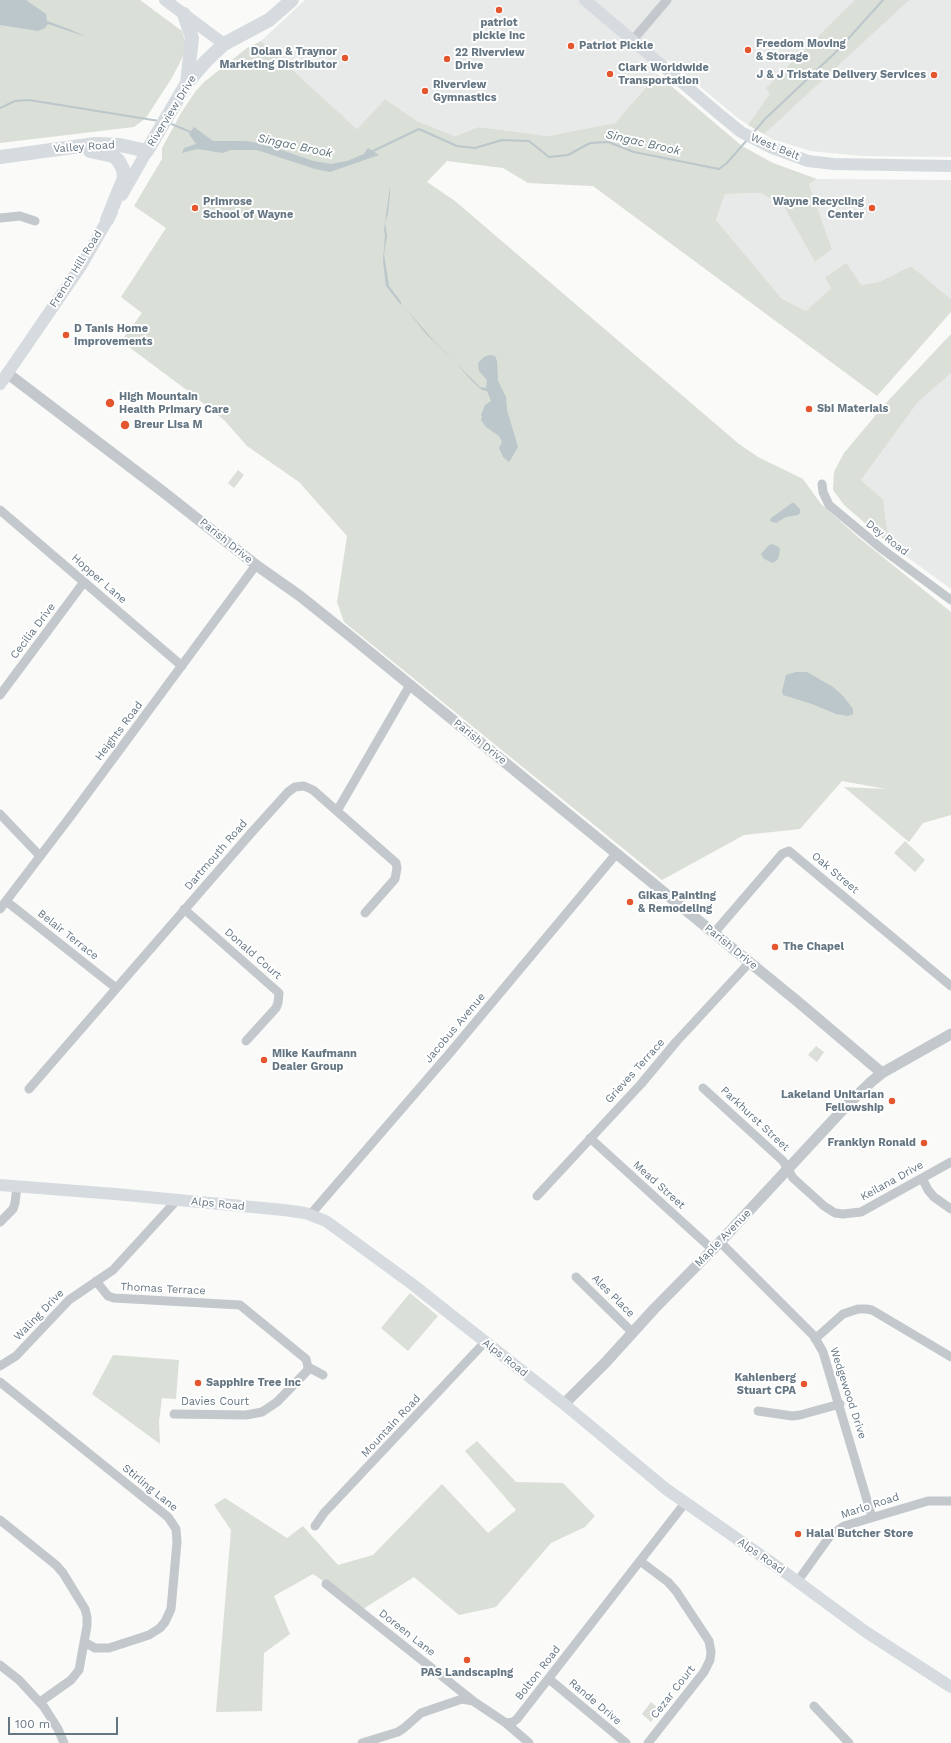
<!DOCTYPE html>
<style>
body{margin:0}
#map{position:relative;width:951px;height:1743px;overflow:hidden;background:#fafaf8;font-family:"Work Sans",sans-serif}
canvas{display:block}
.scale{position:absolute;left:8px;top:1717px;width:110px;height:18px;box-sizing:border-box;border:2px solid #657683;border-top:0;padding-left:5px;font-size:12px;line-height:14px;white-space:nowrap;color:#657683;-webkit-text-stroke:3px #fff;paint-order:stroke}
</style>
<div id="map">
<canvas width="951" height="1743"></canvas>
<div class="scale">100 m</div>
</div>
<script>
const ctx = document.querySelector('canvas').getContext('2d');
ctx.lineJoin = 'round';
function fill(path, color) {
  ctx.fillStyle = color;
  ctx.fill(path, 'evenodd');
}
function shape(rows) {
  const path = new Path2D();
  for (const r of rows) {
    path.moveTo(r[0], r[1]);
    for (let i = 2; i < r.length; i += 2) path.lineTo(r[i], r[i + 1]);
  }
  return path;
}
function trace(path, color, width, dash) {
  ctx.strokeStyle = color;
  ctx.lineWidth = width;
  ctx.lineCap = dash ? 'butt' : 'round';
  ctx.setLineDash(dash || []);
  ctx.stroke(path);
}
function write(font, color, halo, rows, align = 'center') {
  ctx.font = font + ' "Work Sans",sans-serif';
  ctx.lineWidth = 4;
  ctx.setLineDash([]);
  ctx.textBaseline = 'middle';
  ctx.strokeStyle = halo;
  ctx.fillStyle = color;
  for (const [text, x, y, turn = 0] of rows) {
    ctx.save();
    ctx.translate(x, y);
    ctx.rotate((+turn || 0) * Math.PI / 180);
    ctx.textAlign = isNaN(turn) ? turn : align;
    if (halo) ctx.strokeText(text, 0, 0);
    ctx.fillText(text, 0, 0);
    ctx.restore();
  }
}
fill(shape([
 [305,0,951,0,951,157,863,156,810,151,772,139,739,119,668,60,615,123,546,136,479,127,455,136,417,121,385,99,357,129,261,41],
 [817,179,951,180,951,299,911,266,879,282,861,285,826,279,831,288,806,311,782,299,716,220,725,194,761,193,784,207,815,262,832,249,809,184],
 [951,373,951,589,889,544,883,499,861,480,918,402]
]), '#e8e9e9');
fill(shape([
 [0,0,140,0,182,31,186,45,184,54,173,76,146,118,134,127,0,143],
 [855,0,909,0,764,134,748,125,770,94,766,88],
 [261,41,357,129,385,99,417,121,455,136,479,127,547,136,615,123,657,74,742,146,773,163,817,179,809,184,832,249,815,262,784,207,761,193,725,194,716,220,782,299,806,311,831,288,825,278,846,263,861,285,879,282,911,266,951,299,951,312,877,396,593,186,528,183,503,168,447,161,427,182,455,201,739,444,758,457,803,479,821,504,858,537,951,612,951,815,923,823,909,842,844,787,886,789,842,781,800,829,744,835,662,880,344,622,337,602,347,536,299,482,247,446,225,421,192,394,121,341,142,313,121,297,166,228,134,206,162,159,162,148,181,113,195,92,204,82,247,48],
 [951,334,951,373,918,402,861,480,883,499,889,544,844,505,833,490,834,472,844,453,886,403],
 [238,470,244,475,234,488,228,483],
 [905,841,925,860,915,872,894,853],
 [816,1046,824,1052,817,1062,808,1055],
 [410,1293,438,1316,408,1351,381,1328],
 [113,1355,179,1360,176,1399,162,1398,159,1421,160,1444,92,1394],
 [477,1441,516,1482,563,1483,595,1516,585,1527,551,1543,496,1607,459,1615,414,1577,363,1609,313,1574,274,1596,290,1634,264,1653,262,1711,216,1712,231,1530,214,1505,225,1498,287,1538,303,1526,338,1565,373,1555,442,1484,488,1533,516,1510,465,1451],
 [651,1702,660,1710,651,1722,642,1714]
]), '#dadfd7');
fill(shape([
 [0,0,26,0,46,14,47,21,69,29,87,37,48,24,45,28,38,31,0,25],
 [194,127,213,141,247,141,264,144,325,165,347,161,364,154,368,148,379,155,330,172,315,169,257,150,230,150,223,153,197,149,182,153,184,148,196,144,189,134],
 [390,168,390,193,388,213,385,223,387,236,384,254,389,286,401,302,401,305,386,286,383,261,385,236,384,230,390,186],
 [406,309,434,341,480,387,486,388,487,380,479,371,478,363,484,357,489,355,495,356,497,361,498,381,506,397,507,410,518,447,509,462,503,457,499,448,502,442,499,436,486,427,481,420,482,417,481,415,485,405,491,401,487,391,482,390,472,381,456,363,426,334],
 [792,503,794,503,800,509,800,513,798,515,786,517,776,523,770,521,771,518],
 [772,544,779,547,780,551,778,559,773,563,764,559,761,554,768,546],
 [796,672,807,672,833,687,843,696,853,709,853,714,848,716,836,714,812,704,783,695,782,691,786,675]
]), '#bbc7cb');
trace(shape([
 [0,108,15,101,29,100,159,121],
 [169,123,193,133],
 [753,133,765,119,838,50,883,0],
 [371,152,419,129,457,146,475,148,502,140,529,141,549,157,568,155,590,143,608,142,634,152,719,169,727,163,747,140],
 [314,162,331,165]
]), '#bbc7cb', 2);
trace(shape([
 [632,41,667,0],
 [0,218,20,216,35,221],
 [822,484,823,492,829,505,882,549,951,600],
 [0,510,182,666],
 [0,695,84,582],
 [337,811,410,685],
 [0,814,40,856],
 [6,901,116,988],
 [0,909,73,813,256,565],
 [184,909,279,993,278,1003,276,1008,246,1041],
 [714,933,782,854,789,851,951,986],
 [703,1088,783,1161,793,1178,824,1206,835,1213,843,1214,861,1212,951,1162],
 [29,1089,252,832,288,792,295,787,304,786,313,790,396,863,397,868,395,879,365,913],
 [590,1138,713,1250],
 [922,1178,928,1190,934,1197,951,1209],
 [537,1196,641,1084,676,1042,750,962],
 [310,1215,449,1054,616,854],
 [0,1222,13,1209,15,1203,17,1186],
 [720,1242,814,1336,823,1352,872,1517],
 [576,1277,632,1332],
 [96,1281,108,1296,114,1298,240,1305,306,1359,308,1367,323,1375],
 [815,1339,843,1314,858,1309,866,1309,872,1310,951,1357],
 [0,1366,16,1356,69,1300,113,1270,177,1200],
 [0,1382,168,1517,176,1529,177,1542,171,1609,165,1622,160,1628,149,1635,109,1648,95,1648,84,1642],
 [758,1411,792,1416,800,1415,840,1404],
 [174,1414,246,1415,262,1412,277,1402,307,1371,308,1367],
 [0,1520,56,1565,63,1573,85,1609,87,1617,87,1626,79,1670,71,1680,40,1702],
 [315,1526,324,1513,485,1342],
 [640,1561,668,1582,676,1591,709,1641,711,1652,710,1660,704,1672,648,1743],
 [797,1582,830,1536,844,1526,928,1501,951,1501],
 [326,1584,472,1700],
 [0,1665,19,1680,44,1707,58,1729,64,1743],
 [549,1679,626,1743],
 [814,1706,849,1743],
 [506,1723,529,1743],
 [362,1743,398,1732,404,1728,421,1713,462,1699,473,1701,506,1723,513,1722,517,1719,685,1503]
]), '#c3c8cc', 9);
trace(shape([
 [7,373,162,491,256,565,300,596,355,640,797,1001,882,1073],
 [564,1404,606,1362,654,1309,720,1242,849,1103,871,1082,882,1073,951,1034]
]), '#c3c8cc', 11);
trace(shape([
 [165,0,224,44],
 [585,0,719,114,741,132,770,147,808,161,834,164,951,166],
 [122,195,147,151],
 [0,384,81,266,112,212],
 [0,1185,115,1194,284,1210,305,1213,326,1221,412,1284,564,1404,666,1489,779,1568,866,1632,951,1687]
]), '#d6dbdf', 12);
trace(shape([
 [184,14,192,38,187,83],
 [90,151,113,156,118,160,123,169,124,178,107,220],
 [0,157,95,144,120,145,147,151,187,83,206,61,224,44,269,20,292,0]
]), '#d6dbdf', 14);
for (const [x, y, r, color] of [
 [499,10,4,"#e4572e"],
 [571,46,4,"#e4572e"],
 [748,50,4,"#e4572e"],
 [345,58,4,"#e4572e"],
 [447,59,4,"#e4572e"],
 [610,74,4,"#e4572e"],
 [934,75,4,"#e4572e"],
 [425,91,4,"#e4572e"],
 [195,208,4,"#e4572e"],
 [872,208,4,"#e4572e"],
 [66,335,4,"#e4572e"],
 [110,403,5,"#e4572e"],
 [809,409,4,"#e4572e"],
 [125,425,5,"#e4572e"],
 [630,902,4,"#e4572e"],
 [775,947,4,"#e4572e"],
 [264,1060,4,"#e4572e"],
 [892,1101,4,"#e4572e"],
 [924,1143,4,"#e4572e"],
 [198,1383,4,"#e4572e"],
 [804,1384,4,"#e4572e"],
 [798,1534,4,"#e4572e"],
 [467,1660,4,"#e4572e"]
]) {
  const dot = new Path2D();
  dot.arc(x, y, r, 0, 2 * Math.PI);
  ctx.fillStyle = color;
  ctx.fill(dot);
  trace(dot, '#fff', 1.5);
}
write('bold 11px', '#657683', '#fff', [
 ["patriot",499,23,"center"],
 ["pickle inc",499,36,"center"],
 ["Freedom Moving",756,44],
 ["& Storage",756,57],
 ["Patriot Pickle",579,46],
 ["Dolan & Traynor",337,52,"right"],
 ["Marketing Distributor",337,65,"right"],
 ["22 Riverview",455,53],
 ["Drive",455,66],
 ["Clark Worldwide",618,68],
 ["Transportation",618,81],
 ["J & J Tristate Delivery Services",926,75,"right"],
 ["Riverview",433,85],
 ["Gymnastics",433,98],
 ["Primrose",203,202],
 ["School of Wayne",203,215],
 ["Wayne Recycling",864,202,"right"],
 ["Center",864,215,"right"],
 ["D Tanis Home",74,329],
 ["Improvements",74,342],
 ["High Mountain",119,397],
 ["Health Primary Care",119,410],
 ["Sbi Materials",817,409],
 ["Breur Lisa M",134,425],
 ["Gikas Painting",638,896],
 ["& Remodeling",638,909],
 ["The Chapel",783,947],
 ["Mike Kaufmann",272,1054],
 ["Dealer Group",272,1067],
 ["Lakeland Unitarian",884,1095,"right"],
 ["Fellowship",884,1108,"right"],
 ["Franklyn Ronald",916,1143,"right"],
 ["Kahlenberg",796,1378,"right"],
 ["Stuart CPA",796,1391,"right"],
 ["Sapphire Tree Inc",206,1383],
 ["Halal Butcher Store",806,1534],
 ["PAS Landscaping",467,1673,"center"]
], 'left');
write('11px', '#657683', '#fff', [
 ["Riverview Drive",172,111,-58],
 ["Valley Road",84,147,-4],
 ["West Belt",775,147,23],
 ["French Hill Road",76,269,-58],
 ["Dey Road",887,538,38],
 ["Parish Drive",226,541,39],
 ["Hopper Lane",99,579,41],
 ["Cecilia Drive",33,631,-53],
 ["Heights Road",119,731,-53],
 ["Parish Drive",480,742,39],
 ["Dartmouth Road",216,855,-49],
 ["Oak Street",835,873,40],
 ["Belair Terrace",68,935,38],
 ["Parish Drive",731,947,39],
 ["Donald Court",253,954,41],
 ["Jacobus Avenue",455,1028,-50],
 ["Grieves Terrace",635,1071,-48],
 ["Parkhurst Street",755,1119,43],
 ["Keilana Drive",892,1181,-29],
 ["Mead Street",659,1185,42],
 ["Alps Road",218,1204,6],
 ["Maple Avenue",723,1238,-46],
 ["Thomas Terrace",163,1289,3],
 ["Ales Place",613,1296,45],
 ["Waling Drive",39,1315,-46],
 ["Alps Road",505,1358,38],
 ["Wedgewood Drive",848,1393,72],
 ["Davies Court",215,1402],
 ["Mountain Road",391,1426,-47],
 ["Stirling Lane",150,1488,39],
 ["Marlo Road",870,1506,-18],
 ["Alps Road",761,1556,35],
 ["Doreen Lane",407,1633,38],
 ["Bolton Road",538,1673,-52],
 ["Cezar Court",673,1692,-52],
 ["Rande Drive",595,1702,40]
]);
write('italic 12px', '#60757c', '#fff', [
 ["Singac Brook",643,143,13],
 ["Singac Brook",295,146,12]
]);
</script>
